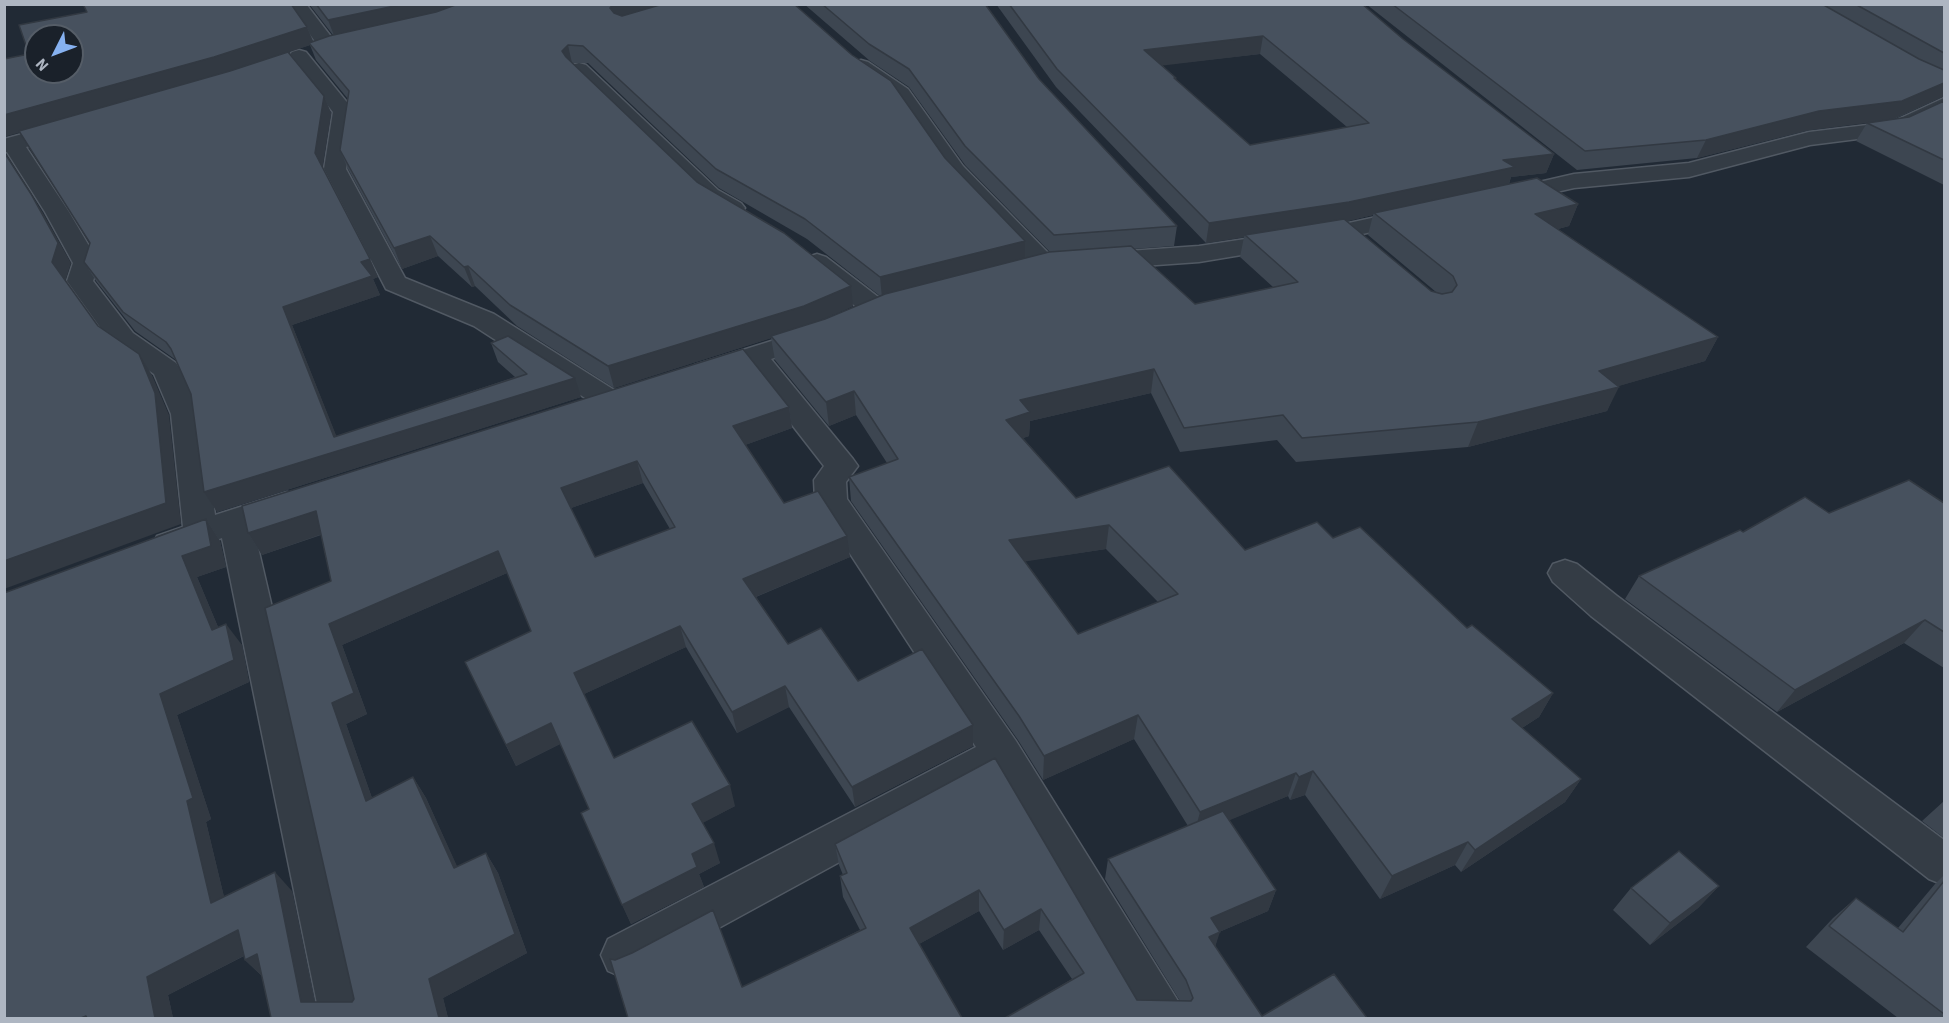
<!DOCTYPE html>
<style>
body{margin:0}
#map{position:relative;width:1949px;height:1023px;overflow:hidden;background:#212a35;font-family:"Source Sans 3",sans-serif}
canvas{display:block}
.frame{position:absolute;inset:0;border:6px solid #aeb6c2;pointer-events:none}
.north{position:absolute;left:24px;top:24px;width:60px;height:60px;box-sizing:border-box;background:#1a212a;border:2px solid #555d67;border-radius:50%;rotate:228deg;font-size:16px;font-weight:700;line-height:24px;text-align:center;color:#aeb6c2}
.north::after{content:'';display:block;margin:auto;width:21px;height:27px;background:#86b1f0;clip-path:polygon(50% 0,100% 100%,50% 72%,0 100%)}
</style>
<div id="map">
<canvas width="1949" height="1023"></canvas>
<div class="frame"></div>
<div class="north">N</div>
</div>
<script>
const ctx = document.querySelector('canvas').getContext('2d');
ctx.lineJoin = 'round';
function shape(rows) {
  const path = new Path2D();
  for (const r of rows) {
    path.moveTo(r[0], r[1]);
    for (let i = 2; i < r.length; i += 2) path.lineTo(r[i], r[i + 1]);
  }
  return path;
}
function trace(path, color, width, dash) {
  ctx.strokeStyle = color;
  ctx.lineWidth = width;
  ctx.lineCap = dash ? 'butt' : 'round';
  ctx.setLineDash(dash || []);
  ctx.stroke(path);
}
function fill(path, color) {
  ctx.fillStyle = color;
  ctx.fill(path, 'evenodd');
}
const street = shape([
 [288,4,306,4,339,47,336,51,322,51,288,4],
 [299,50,306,52,354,111,346,169,405,278,494,314,619,393,624,400,619,407,609,409,599,407,474,326,386,289,324,169,333,112,289,56,292,52,299,50],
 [861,60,868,62,908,89,963,166,1055,260,1059,265,1055,270,1046,273,1037,270,947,176,894,97,854,70,851,66,854,62,861,60],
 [579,63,586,65,718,190,741,203,745,208,741,213,733,215,725,213,702,200,572,73,569,69,572,65,579,63],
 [1944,98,1944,112,1897,134,1810,145,1689,177,1574,188,1508,203,1500,201,1496,196,1500,191,1574,174,1689,163,1809,132,1892,122,1944,98],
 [66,122,74,123,77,128,74,133,26,147,69,212,99,263,93,281,133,333,176,363,180,369,201,414,215,515,287,492,299,495,303,503,299,511,253,526,368,1018,320,1018,222,538,169,557,157,554,152,545,157,536,183,527,171,414,154,374,113,345,67,281,73,263,45,212,7,152,4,152,4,139,66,122],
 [1413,209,1422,211,1425,216,1422,221,1344,238,1199,262,1100,269,1091,266,1087,261,1091,256,1100,253,1199,246,1344,224,1413,209],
 [817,254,826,257,886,303,889,309,886,315,876,317,866,315,808,267,804,262,808,257,817,254],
 [816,327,826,329,830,335,826,341,771,359,853,459,858,466,846,482,847,499,1016,741,1178,1001,1185,1018,1134,1018,995,777,640,971,624,978,608,971,601,955,608,939,976,747,815,500,814,480,824,466,747,367,705,380,695,377,691,371,695,365,816,327],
 [1565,560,1577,564,1617,596,1944,840,1944,885,1929,879,1591,616,1553,582,1548,573,1553,564,1565,560]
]);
trace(street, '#515963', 3);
fill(street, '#343c45');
fill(shape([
 [309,4,794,4,1025,241,1025,258,1050,252,965,165,909,87,870,61,804,4,985,4,1039,79,1177,226,1174,246,1133,249,1195,304,1273,287,1240,257,1244,237,1206,243,1056,87,996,4,1362,4,1403,39,1554,154,1546,173,1511,177,1509,184,1578,204,1569,226,1558,229,1718,337,1705,361,1618,386,1607,411,1468,447,1296,462,1277,440,1180,452,1151,393,1030,421,1029,436,1023,438,1076,498,1245,550,1333,538,1467,628,1553,693,1539,717,1522,728,1581,779,1565,802,1461,872,1455,865,1380,899,1305,795,1290,800,1288,796,1229,820,1276,890,1268,911,1219,932,1215,947,1262,1016,1367,1018,1005,1018,1072,979,1039,930,1003,950,979,911,919,944,742,987,860,930,843,897,840,876,843,875,839,865,835,844,995,758,1137,1000,1180,1001,1105,879,1108,859,1188,826,1134,739,1043,780,1018,740,851,501,849,477,887,463,856,415,829,426,775,360,771,338,614,388,517,326,475,286,472,287,438,256,402,269,348,169,340,150,348,99,316,60,310,45,289,52,324,96,331,113,322,168,370,259,378,277,373,279,380,295,292,325,336,436,515,377,498,362,491,343,581,397,217,512,191,394,176,360,135,331,96,281,84,262,90,244,29,54,86,12,307,27,313,41,333,35],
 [1260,54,1347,127,1250,145,1176,80,1176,78,1162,65],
 [572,63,588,63,719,188,807,239,880,296,818,322,853,306,697,182],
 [1373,215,1368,235,1436,292,1431,291,1347,221],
 [1106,549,1158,602,1078,634,1025,561],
 [1366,4,1944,4,1944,96,1892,120,1909,117,1944,101,1944,185,1856,141,1867,123,1872,122,1809,130,1697,158,1577,170],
 [789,407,792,428,745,445,784,503,850,557,756,597,788,644,858,681,973,725,973,746,855,807,789,707,737,733,686,647,584,694,614,758,735,806,702,823,720,863,699,874,704,887,631,924,581,813,589,809,560,744,516,766,465,662,531,631,507,573,342,645,367,714,346,724,372,798,413,777,426,798,457,867,486,853,498,873,527,953,443,998,448,1018,271,1018,262,976,245,960,244,956,168,995,173,1018,4,1018,206,519,220,541,226,567,197,577,218,627,242,645,249,682,177,715,211,819,206,822,224,897,292,891,315,1002,352,1002,354,999,331,581,321,535,262,555,248,533],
 [643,483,670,529,595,557,571,508],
 [1944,503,1944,668,1904,643,1777,712,1625,599,1639,576,1743,532,1829,513],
 [1944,801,1944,838,1922,821],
 [1944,875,1944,1018,1898,1018,1806,947,1833,918,1856,898,1898,928,1935,884],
 [1719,886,1698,908,1650,945,1613,910,1631,888]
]), '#3d4651');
fill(shape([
 [404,4,461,4,429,17,335,38,328,20],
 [613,4,666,4,614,25,610,8],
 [307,27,314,44,309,43,310,45,222,75,4,137,4,115],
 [1263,36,1260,54,1142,68,1144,50],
 [568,45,572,63,567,69,562,51],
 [1944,83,1944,96,1891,120,1809,130,1697,158,1706,140,1819,111],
 [324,96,331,113,322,170,315,153],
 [1554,154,1546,173,1511,177,1508,186,1374,213,1373,215,1344,222,1245,235,1244,237,1206,243,1209,223,1503,160],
 [31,194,43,213,71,263,65,282,52,262],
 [1578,204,1569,226,1527,237,1535,214],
 [430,236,438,256,402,269,394,248],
 [1025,241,1025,261,882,298,880,277],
 [370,259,378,277,373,279,380,295,292,325,342,450,575,378,581,397,217,512,204,492,334,437,283,307,361,262],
 [468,266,475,286,472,287,464,267],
 [851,286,853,306,806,327,614,388,608,366],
 [1718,337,1705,361,1588,395,1599,371],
 [139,354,152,375,169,415,181,524,4,589,4,561],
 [1154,369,1151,393,1030,421,1029,436,1005,444,1006,420,1020,400],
 [1619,387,1607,411,1468,447,1478,422],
 [854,391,856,415,829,426,826,402],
 [789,407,792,428,737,448,733,426],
 [637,461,643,483,568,509,561,488],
 [316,511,328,532,262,555,248,533],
 [206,519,220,541,226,567,197,577,228,651,212,630,182,556],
 [1109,525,1106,549,1009,564,1009,540],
 [847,536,850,557,748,600,743,579],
 [498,551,507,573,342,645,367,714,346,724,380,821,366,801,332,703,329,624],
 [1925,620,1904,643,1777,712,1795,690],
 [226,624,242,645,249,682,177,715,211,819,206,822,230,922,211,903,160,694],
 [680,626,686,647,582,695,574,673],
 [785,686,789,707,737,733,732,712],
 [1553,693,1539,717,1498,743,1512,719],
 [1138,715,1134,739,1043,780,1044,756],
 [551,723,560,744,516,766,506,745],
 [973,725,973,746,855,807,852,787],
 [1313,771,1305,795,1290,800,1299,777],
 [1296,773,1288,796,1194,835,1200,812],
 [413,777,426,798,467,888,454,868],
 [1581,779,1565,802,1461,872,1475,850],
 [730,785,735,806,699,825,692,804],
 [1468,842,1455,865,1380,899,1392,876],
 [714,843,720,863,699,874,704,887,631,924,622,905,692,854],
 [486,853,498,873,527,953,443,998,448,1018,439,1018,429,979],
 [275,872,292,891,318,1018,301,1002],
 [1719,886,1698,908,1650,945,1670,923],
 [979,890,979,911,912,948,910,928],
 [1276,890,1268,911,1205,938,1211,918],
 [1041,909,1039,930,1003,950,1004,930],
 [238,930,257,949,168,995,173,1018,155,1018,147,977],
 [1220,932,1213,953,1209,937],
 [257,954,264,978,245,960]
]), '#323942');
const building = shape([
 [83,4,291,4,307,27,214,57,4,115,4,59,29,54,19,25,87,12,83,4],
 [36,36,72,36,72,72,36,72,36,36],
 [316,4,404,4,328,20,316,4],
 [458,4,613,4,610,8,614,13,622,16,663,4,794,4,852,55,891,81,945,158,1025,241,880,277,805,219,716,169,583,46,568,45,562,51,566,57,697,182,784,233,851,286,804,306,608,366,510,305,468,266,464,267,430,236,394,248,340,150,349,91,309,43,329,36,436,12,458,4],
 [822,4,985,4,1039,79,1177,226,1054,235,965,146,909,69,869,44,822,4],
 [1009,4,1362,4,1403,39,1554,154,1503,160,1515,167,1349,202,1209,223,1057,69,1009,4],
 [1263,36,1369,123,1250,145,1174,78,1176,78,1144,50,1263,36],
 [1392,4,1822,4,1919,59,1944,70,1944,83,1902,101,1819,111,1706,140,1585,151,1392,4],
 [1855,4,1944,4,1944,53,1855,4],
 [288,52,324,96,315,153,370,259,361,262,372,276,283,307,334,437,527,374,491,343,508,336,575,378,204,492,191,394,171,349,166,342,123,312,84,262,90,243,19,131,230,71,288,52],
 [1944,101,1944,160,1867,123,1909,117,1944,101],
 [4,152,31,194,58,243,52,262,98,326,139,354,155,393,166,503,4,561,4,152],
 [1537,178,1578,204,1535,214,1718,337,1599,371,1619,387,1478,422,1302,438,1283,415,1184,428,1154,369,1020,400,1030,412,1006,420,1076,498,1169,466,1245,550,1317,522,1333,538,1360,527,1467,628,1472,625,1553,693,1512,719,1581,779,1475,850,1468,842,1392,876,1313,771,1299,777,1296,773,1200,812,1138,715,1044,756,1019,716,849,477,898,459,854,391,826,402,771,336,825,319,885,294,1049,252,1131,246,1195,304,1298,282,1245,235,1344,219,1431,291,1442,294,1452,292,1457,285,1453,276,1374,213,1537,178],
 [1109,525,1178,594,1078,634,1009,540,1109,525],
 [743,349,789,407,733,426,784,503,818,491,847,536,743,579,788,644,821,628,858,681,922,649,973,725,852,787,785,686,732,712,680,626,574,673,614,758,692,721,730,785,692,804,714,843,692,854,697,867,622,905,581,813,589,809,551,723,506,745,465,662,531,631,498,551,329,624,354,693,332,703,366,801,413,777,454,868,486,853,515,934,429,979,439,1018,271,1018,257,954,245,960,238,930,147,977,155,1018,87,1018,86,1016,81,1018,4,1018,4,593,206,519,211,546,182,556,212,630,226,624,234,660,160,694,193,798,187,801,211,903,275,872,301,1002,352,1002,354,999,265,608,331,581,316,511,248,533,242,506,743,349],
 [637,461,675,527,595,557,561,488,637,461],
 [1909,480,1944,503,1944,632,1925,620,1795,690,1639,576,1740,530,1743,532,1805,497,1829,513,1909,480],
 [995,758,1137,1000,1191,1001,1193,998,1186,980,1108,859,1223,811,1276,890,1211,918,1220,932,1209,937,1262,1016,1334,974,1367,1018,1005,1018,1084,973,1041,909,1004,930,979,890,910,928,962,1018,628,1018,610,959,615,960,632,953,713,910,742,987,866,928,840,876,847,873,835,844,995,758],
 [1679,851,1719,886,1670,923,1631,888,1679,851],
 [1944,881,1944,1014,1829,926,1856,898,1903,932,1944,881]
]);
fill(building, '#47515e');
trace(building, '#323942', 1.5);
</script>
